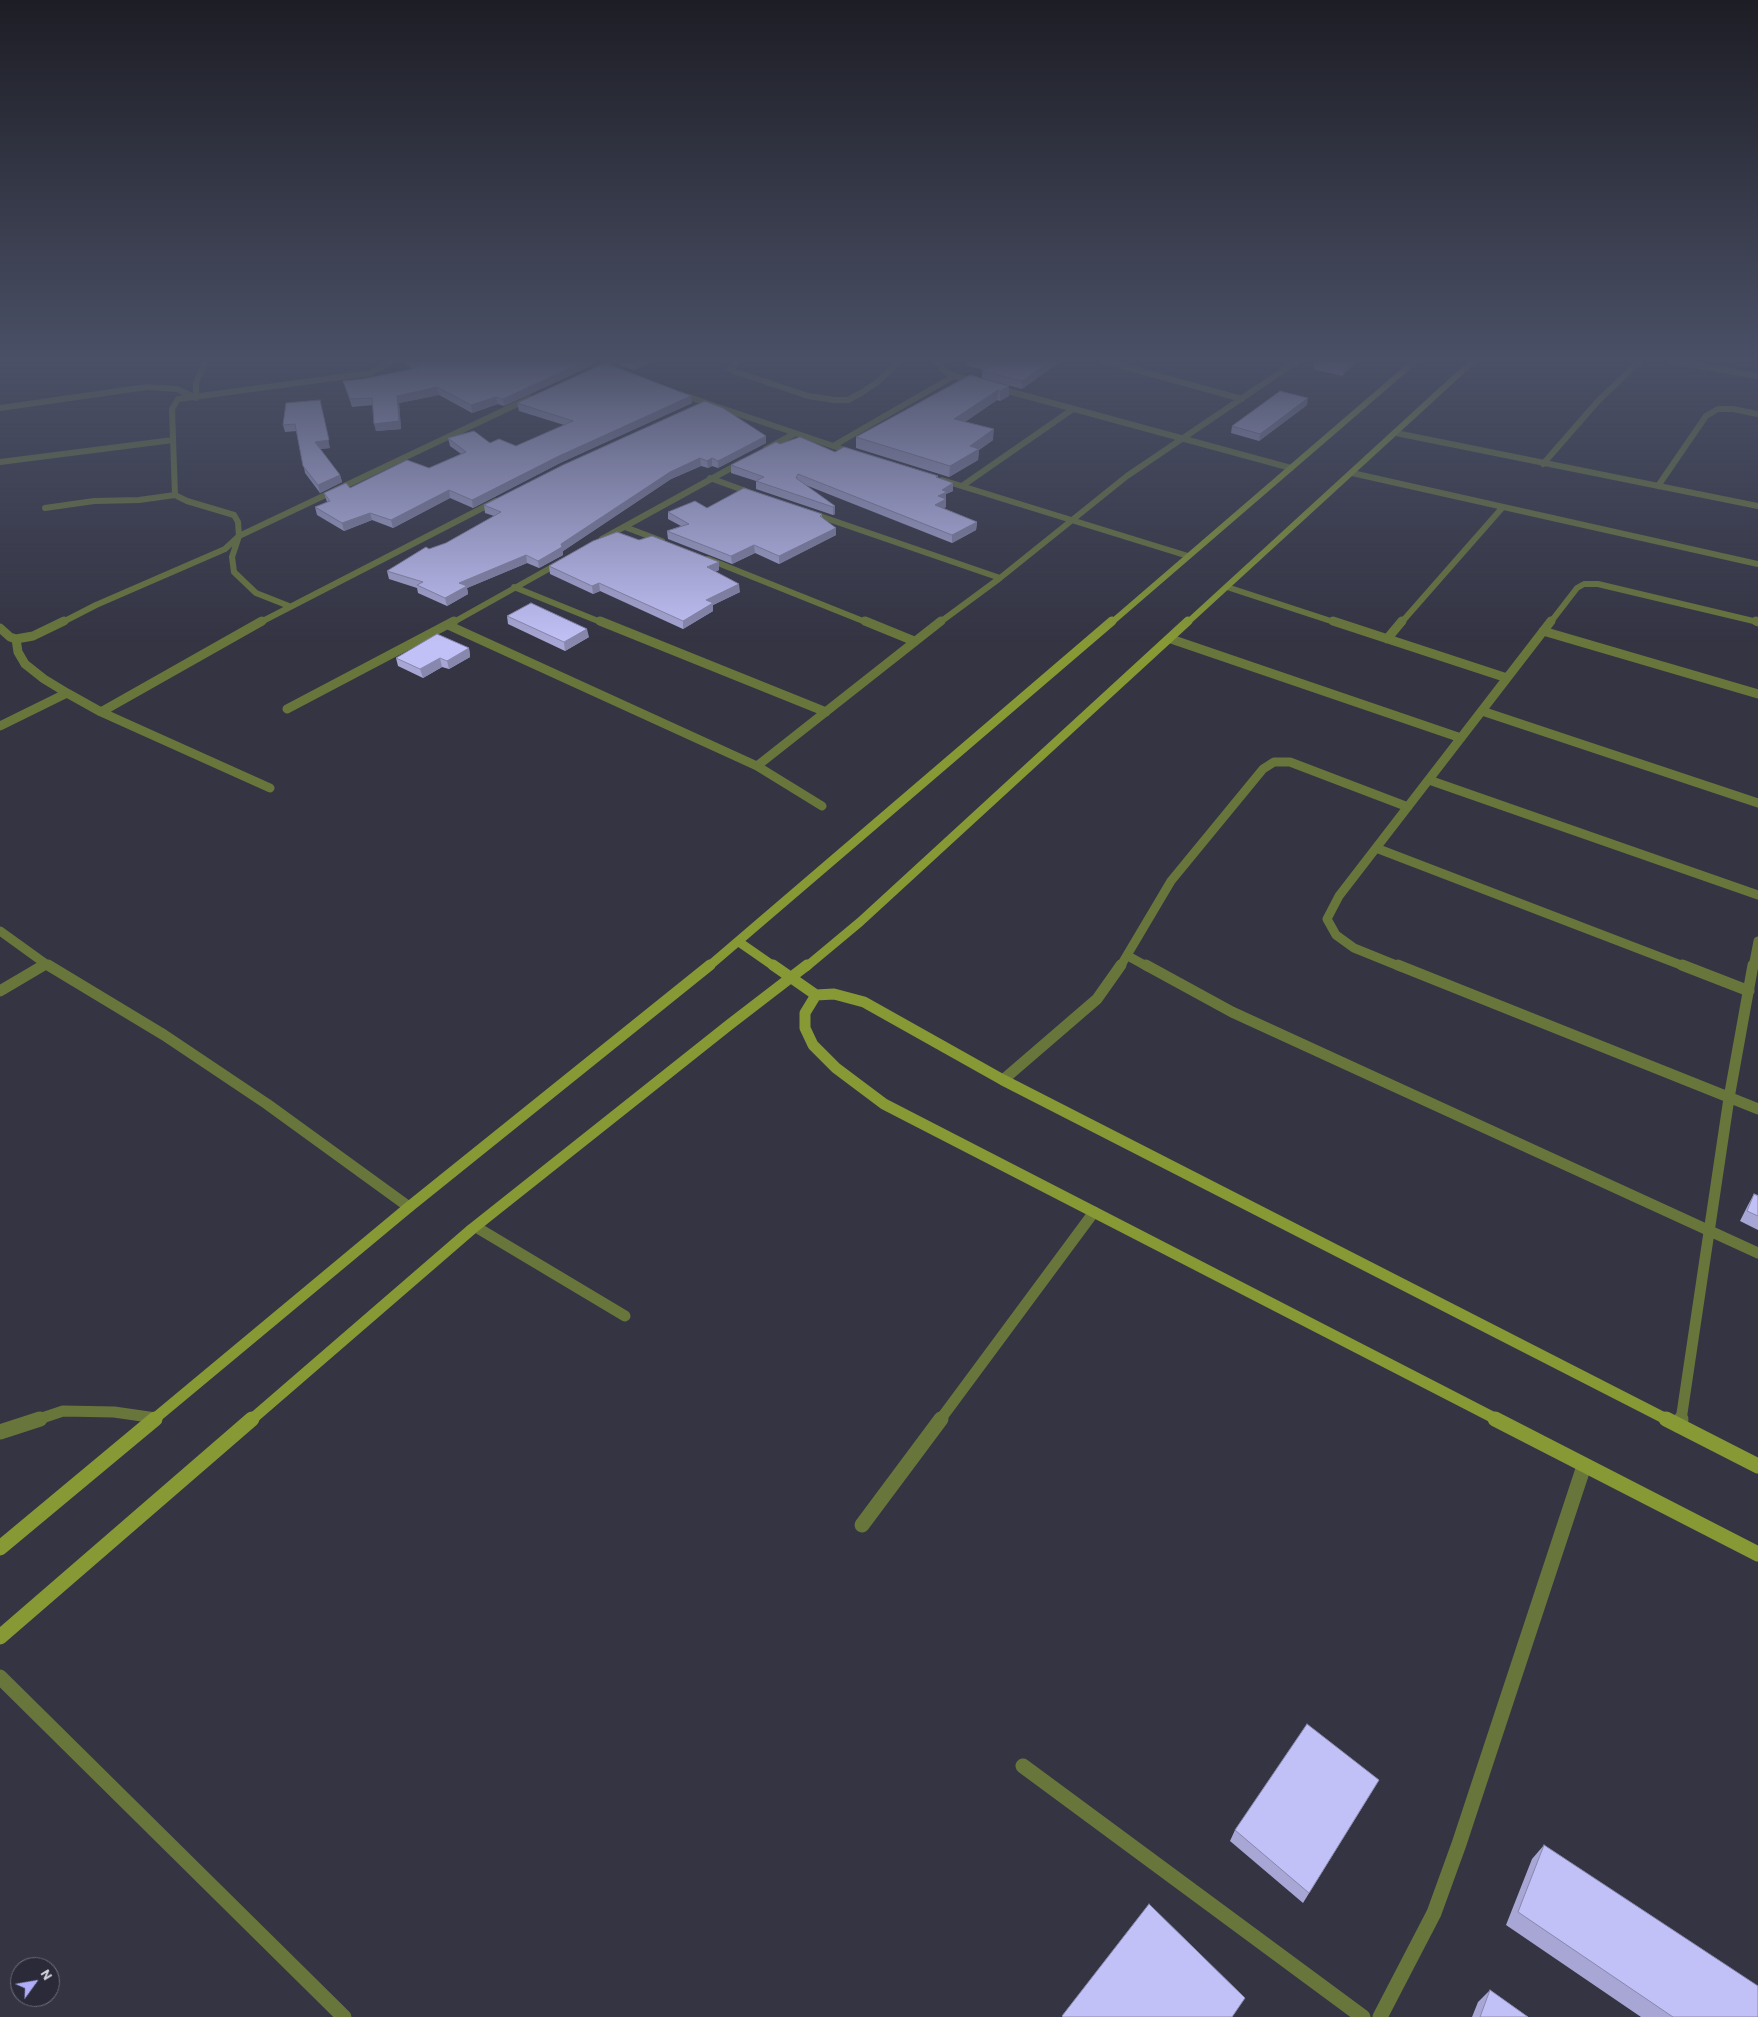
<!DOCTYPE html>
<style>
body{margin:0}
#map{position:relative;width:1758px;height:2017px;overflow:hidden;background:#343443;font-family:Barlow,sans-serif}
canvas{display:block}
.north{position:absolute;left:10px;top:1957px;width:50px;height:50px;box-sizing:border-box;background:#2a2a38;border:1px solid #6e6e7a;border-radius:50%;rotate:58deg;font-size:14px;font-weight:700;line-height:20px;text-align:center;color:#d4d5de}
.north::after{content:'';display:block;margin:auto;width:18px;height:22px;background:#b0aefa;clip-path:polygon(50% 0,100% 100%,50% 72%,0 100%)}
</style>
<div id="map">
<canvas width="1758" height="2017"></canvas>
<div class="north">N</div>
</div>
<script>
const ctx = document.querySelector('canvas').getContext('2d');
ctx.lineJoin = 'round';
function shape(rows) {
  const path = new Path2D();
  for (const r of rows) {
    path.moveTo(r[0], r[1]);
    for (let i = 2; i < r.length; i += 2) path.lineTo(r[i], r[i + 1]);
  }
  return path;
}
function trace(path, color, width, dash) {
  ctx.strokeStyle = color;
  ctx.lineWidth = width;
  ctx.lineCap = dash ? 'butt' : 'round';
  ctx.setLineDash(dash || []);
  ctx.stroke(path);
}
function fill(path, color) {
  ctx.fillStyle = color;
  ctx.fill(path, 'evenodd');
}
trace(shape([
 [737,361,730,368,734,371,808,396,835,400,848,400,861,393,879,381,899,361]
]), '#69763b', 6);
trace(shape([
 [476,1227,625,1316],
 [36,1420,63,1411,114,1412,156,1418]
]), '#69763b', 11);
trace(shape([
 [0,1432,40,1419],
 [0,1677,344,2017],
 [1023,1766,1363,2017],
 [1380,2017,1434,1913,1459,1844,1584,1466]
]), '#69763b', 15);
trace(shape([
 [937,361,943,370,954,376,976,382],
 [1104,361,1242,399],
 [1672,361,1758,376],
 [595,369,613,361],
 [997,388,1291,468],
 [680,394,854,453],
 [0,408,147,387,177,389,196,398,196,383,205,361],
 [1396,433,1758,506],
 [833,446,954,376],
 [766,449,794,434],
 [0,462,173,440],
 [1543,464,1598,401,1640,361],
 [1352,473,1758,564],
 [710,478,754,494],
 [942,480,1188,556],
 [962,486,1073,409],
 [1658,486,1706,416,1718,409,1733,409,1758,414],
 [45,508,94,501,139,500,175,495],
 [811,513,1000,578],
 [625,527,662,541],
 [602,539,742,462],
 [708,559,868,623],
 [514,587,603,623],
 [1227,587,1337,623],
 [289,606,256,593,234,572,232,557,239,536,238,522,234,515,187,501,175,495,172,409,178,399,371,373,392,361],
 [61,623,96,605,225,549,239,536,530,398],
 [259,623,496,501],
 [452,623,561,562],
 [939,623,1000,578,1127,476,1297,361],
 [1401,623,1502,508],
 [1550,623,1577,588,1584,584,1598,584,1758,622]
]), '#69763b', 6);
trace(shape([
 [600,621,826,712],
 [865,621,914,641],
 [1333,621,1507,678],
 [1756,621,1758,622],
 [448,625,757,766,822,806],
 [0,628,10,637,16,639,33,636,64,621],
 [1543,631,1758,694],
 [16,639,18,652,25,664,44,679,67,693,101,712,270,788],
 [1171,639,1461,738],
 [1387,639,1402,621],
 [287,709,454,621],
 [1482,711,1758,803],
 [101,712,262,621],
 [0,726,67,693],
 [757,766,941,621],
 [1429,780,1758,895],
 [1376,848,1686,967],
 [0,931,50,967],
 [1128,956,1148,967],
 [41,967,46,964],
 [1120,967,1171,881,1263,769,1274,762,1290,762,1408,807],
 [1401,967,1354,948,1336,935,1327,919,1339,896,1551,621],
 [1753,967,1758,941]
]), '#69763b', 9);
trace(shape([
 [48,965,164,1035,267,1104,409,1207],
 [1146,965,1232,1012,1758,1253],
 [1398,965,1758,1109],
 [1682,965,1749,991],
 [0,991,44,965],
 [1003,1080,1097,999,1121,965],
 [940,1420,1094,1212],
 [1681,1420,1729,1098,1753,965]
]), '#69763b', 11);
trace(shape([
 [1680,1426,1681,1419],
 [862,1525,941,1419]
]), '#69763b', 15);
trace(shape([
 [1111,623,1415,361],
 [1187,623,1473,361]
]), '#869935', 6);
trace(shape([
 [739,942,775,967],
 [708,967,1112,621],
 [806,967,860,922,1188,621]
]), '#869935', 9);
trace(shape([
 [773,965,816,995,834,994,864,1002,1003,1080,1668,1420],
 [816,995,805,1013,805,1028,813,1045,836,1068,884,1104,1498,1420],
 [153,1420,409,1207,710,965],
 [251,1420,472,1229,729,1025,807,965]
]), '#869935', 11);
trace(shape([
 [1495,1419,1758,1554],
 [1666,1419,1758,1466],
 [0,1548,155,1419],
 [0,1637,252,1419]
]), '#869935', 15);
fill(shape([
 [403,361,592,361,593,365,504,406,498,404,472,413,439,395,399,403,401,429,376,431,373,405,352,407,343,381,363,379,412,369],
 [617,361,654,361,634,370,617,364],
 [967,361,1061,361,1022,389,982,378,982,371,984,370,966,365],
 [1357,361,1342,376,1313,369,1315,362],
 [1009,386,1009,396,1000,401,997,400,965,422,993,440,979,450,978,460,949,477,856,448,856,437],
 [286,403,330,448,320,449,340,475,342,482,320,493,305,473,297,431,285,432,283,425],
 [517,403,692,403,560,463,473,508,450,498,393,528,372,520,344,531,317,515,315,507,327,502,324,493,350,488,429,468,461,454,450,446,448,438,516,446,564,425,519,411],
 [1307,405,1259,441,1231,433,1232,426],
 [766,436,766,443,718,468,712,466,708,468,701,466,671,479,563,551,563,555,539,568,527,563,467,588,468,594,447,606,418,593,417,588,389,579,387,571,429,549,446,543,494,516,485,513,484,505],
 [780,444,835,452,938,476,938,478,953,483,953,491,946,494,946,507,943,508,977,522,976,530,952,543,803,484,835,506,835,514,833,515,756,489,756,481,731,473,731,465],
 [707,508,822,514,822,517,836,535,779,564,755,553,732,564,668,539,667,531,681,526,668,519,668,512],
 [719,562,719,570,715,572,740,592,713,605,713,611,683,629,600,591,593,594,550,574,549,566],
 [507,616,589,637,565,651,508,624],
 [469,648,470,657,449,669,442,667,423,678,398,666,396,658],
 [1754,1194,1758,1195,1758,1230,1740,1221,1748,1205],
 [1379,1780,1303,1903,1230,1841,1235,1830],
 [1544,1845,1758,2017,1641,2017,1506,1925,1532,1859],
 [1490,1990,1528,2017,1472,2017,1478,2002]
]), '#a7a6d4');
fill(shape([
 [585,361,592,361,593,365,504,406,503,399],
 [637,361,654,361,634,370,633,363],
 [1051,361,1061,361,1022,389,1022,381],
 [1351,361,1357,361,1342,376,1344,368],
 [1009,386,1009,396,1000,401,1000,391],
 [437,387,439,395,399,403,401,429,376,431,374,424,397,396],
 [998,390,997,400,954,429,954,419],
 [691,396,692,403,560,463,473,508,472,500,559,456],
 [496,397,498,404,472,413,471,405],
 [1308,398,1307,405,1259,441,1260,434],
 [320,400,330,448,317,449,315,442],
 [994,429,993,440,979,450,978,460,949,477,950,466,970,446],
 [766,436,766,443,718,468,718,461],
 [700,458,701,466,671,479,563,551,563,555,539,568,538,561,561,544,670,472],
 [712,458,712,466,708,468,707,461],
 [340,475,342,482,320,493,318,485],
 [953,483,953,491,946,494,946,507,935,513,935,505,938,496,942,490],
 [449,490,450,498,393,528,391,520],
 [835,506,835,514,833,515,833,507],
 [370,513,372,520,344,531,342,523],
 [977,522,976,530,952,543,952,535],
 [836,528,836,535,779,564,779,556],
 [754,545,755,553,732,564,731,556],
 [526,555,527,563,467,588,468,594,447,606,445,598,459,583],
 [719,562,719,570,707,575,707,567],
 [599,583,600,591,593,594,592,586],
 [739,584,740,592,713,605,713,611,683,629,683,621,706,600],
 [587,629,589,637,565,651,564,642],
 [469,648,470,657,449,669,447,661],
 [440,658,442,667,423,678,420,669]
]), '#8887ad');
const building = shape([
 [410,361,585,361,503,399,496,397,471,405,437,387,397,396,399,421,374,424,372,398,350,399,343,381,363,379,418,368,410,361],
 [628,361,637,361,633,363,628,361],
 [980,361,1051,361,1022,381,982,371,993,364,980,361],
 [1315,361,1351,361,1344,368,1315,362,1315,361],
 [605,363,691,396,559,456,472,500,449,490,391,520,370,513,342,523,315,507,330,501,324,493,346,483,350,488,407,460,429,468,466,452,448,438,474,431,490,443,499,439,516,446,573,421,517,403,605,363],
 [970,375,1009,386,1000,391,998,390,954,419,994,429,970,446,979,449,950,466,856,437,970,375],
 [1280,391,1308,398,1260,434,1232,426,1280,391],
 [320,400,329,440,315,442,340,475,318,485,303,466,295,424,283,425,286,403,320,400],
 [705,401,723,408,766,436,718,461,712,458,707,461,700,458,670,472,561,544,562,547,538,561,526,555,459,583,467,586,445,598,417,585,423,582,387,571,426,547,429,549,446,543,501,512,484,505,563,465,705,401],
 [800,437,835,452,844,447,938,476,936,477,953,483,942,490,947,492,938,496,946,499,935,505,977,522,952,535,798,474,796,478,835,506,833,507,756,481,764,477,731,465,776,442,780,444,800,437],
 [744,488,822,514,820,516,836,528,779,556,754,545,731,556,667,531,689,524,668,512,695,501,707,508,744,488],
 [617,532,639,540,652,536,719,562,707,567,739,584,706,600,713,603,683,621,599,583,592,586,549,566,593,541,617,532],
 [531,603,587,629,564,642,507,616,531,603],
 [437,634,469,648,447,661,440,658,420,669,396,658,437,634],
 [1754,1194,1758,1196,1758,1216,1747,1211,1754,1194],
 [1307,1724,1379,1780,1309,1893,1235,1830,1307,1724],
 [1544,1845,1758,1986,1758,2017,1673,2017,1518,1912,1544,1845],
 [1149,1904,1245,1998,1232,2017,1063,2017,1062,2016,1149,1904],
 [1490,1990,1528,2017,1480,2017,1490,1990]
]);
fill(building, '#c2c1f7');
trace(building, '#8887ad', 1);
const sky = ctx.createLinearGradient(0, 0, 0, 643);
sky.addColorStop(0, '#1d1d25');
sky.addColorStop(0.56, '#4a5066');
sky.addColorStop(1, '#4a506600');
ctx.fillStyle = sky;
ctx.fillRect(0, 0, 1758, 643);
</script>
